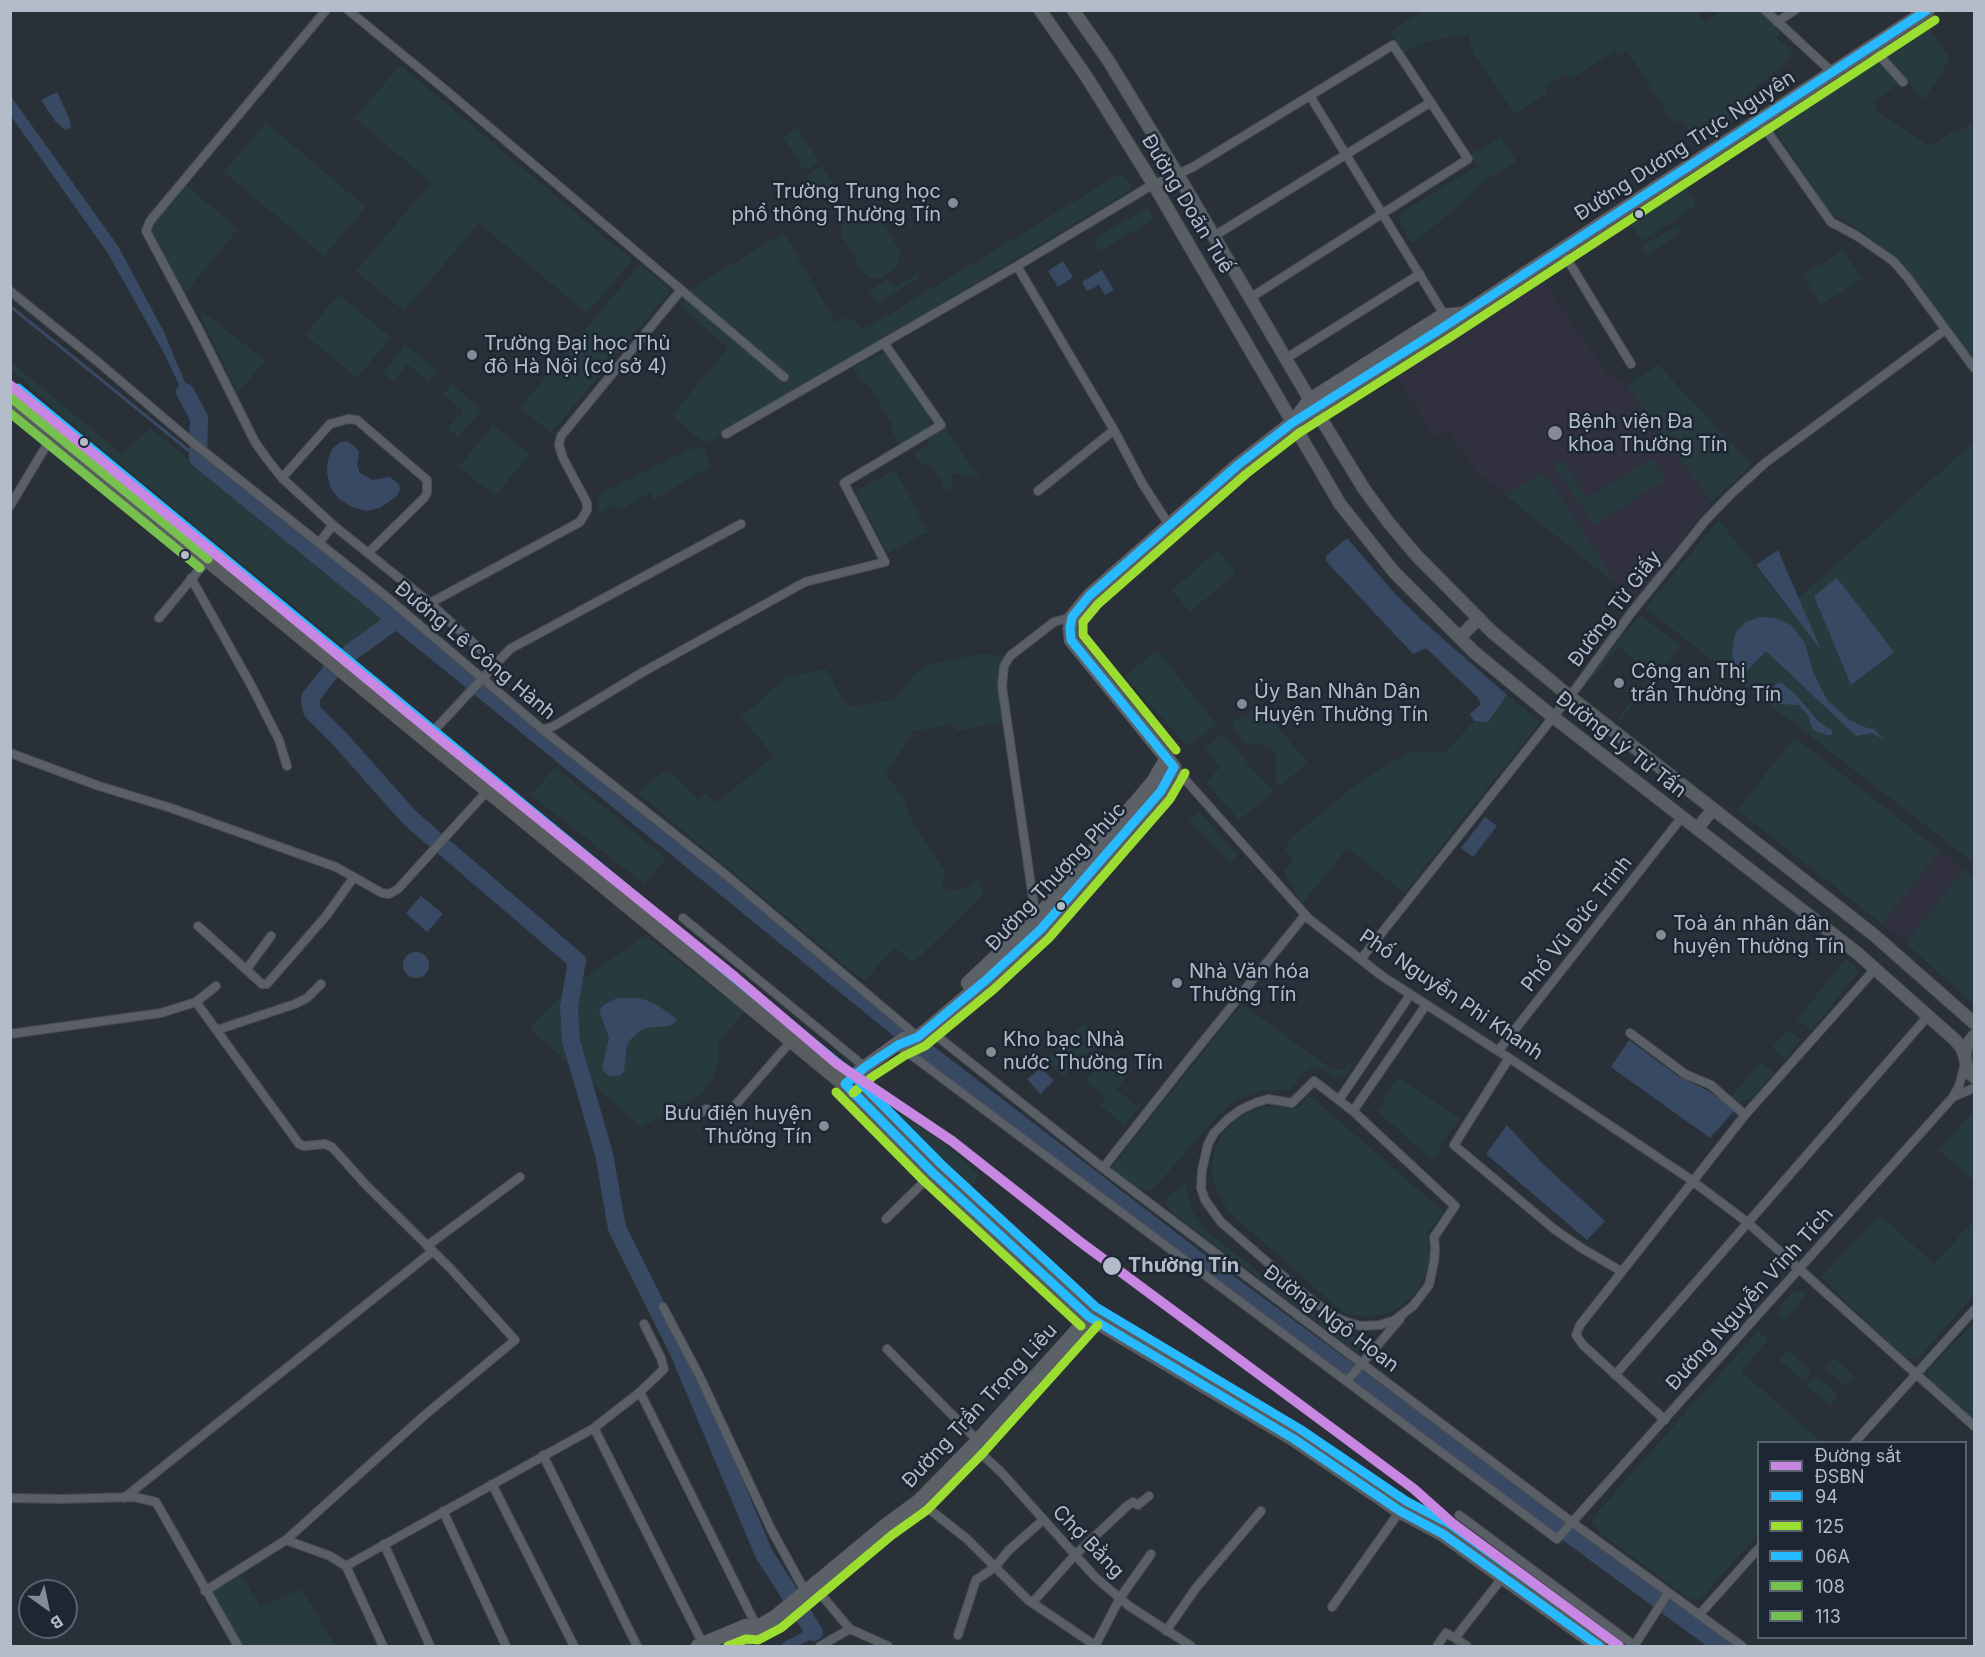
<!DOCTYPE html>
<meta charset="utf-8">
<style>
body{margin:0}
#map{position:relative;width:1985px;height:1657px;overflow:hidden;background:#2a3038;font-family:Inter,sans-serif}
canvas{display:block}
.frame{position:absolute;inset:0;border:12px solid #b4bcc9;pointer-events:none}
.legend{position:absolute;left:1757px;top:1441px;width:210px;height:198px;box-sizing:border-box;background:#1d2633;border:2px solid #59626f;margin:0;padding:8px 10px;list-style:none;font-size:18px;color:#b4bcc9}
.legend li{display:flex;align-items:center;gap:12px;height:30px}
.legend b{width:30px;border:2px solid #59626f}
.north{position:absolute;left:18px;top:1579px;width:60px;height:60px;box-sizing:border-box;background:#1d2633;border:2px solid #59626f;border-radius:50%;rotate:147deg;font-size:16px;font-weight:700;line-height:24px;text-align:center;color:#b4bcc9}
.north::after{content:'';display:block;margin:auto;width:21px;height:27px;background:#848b96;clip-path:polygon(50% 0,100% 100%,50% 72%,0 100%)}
</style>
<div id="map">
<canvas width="1985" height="1657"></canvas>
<div class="frame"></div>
<ul class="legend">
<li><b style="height:8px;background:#c787e3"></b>Đường sắt ĐSBN</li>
<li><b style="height:8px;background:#27baff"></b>94</li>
<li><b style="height:8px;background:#9cdd31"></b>125</li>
<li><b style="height:8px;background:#27baff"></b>06A</li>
<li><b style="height:8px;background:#76c04d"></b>108</li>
<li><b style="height:8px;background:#76c04d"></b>113</li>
</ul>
<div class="north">B</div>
</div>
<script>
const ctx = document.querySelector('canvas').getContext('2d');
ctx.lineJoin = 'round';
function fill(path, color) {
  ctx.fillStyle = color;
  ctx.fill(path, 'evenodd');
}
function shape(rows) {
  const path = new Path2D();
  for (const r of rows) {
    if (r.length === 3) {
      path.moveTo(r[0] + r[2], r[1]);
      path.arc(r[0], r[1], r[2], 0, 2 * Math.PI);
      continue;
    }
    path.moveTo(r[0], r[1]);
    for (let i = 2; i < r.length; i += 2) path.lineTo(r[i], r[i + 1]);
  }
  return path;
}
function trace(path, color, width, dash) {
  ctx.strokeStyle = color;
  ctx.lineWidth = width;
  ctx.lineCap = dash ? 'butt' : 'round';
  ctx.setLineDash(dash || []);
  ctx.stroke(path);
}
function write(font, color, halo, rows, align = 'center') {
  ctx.font = font + ' Inter,sans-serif';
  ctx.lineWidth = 5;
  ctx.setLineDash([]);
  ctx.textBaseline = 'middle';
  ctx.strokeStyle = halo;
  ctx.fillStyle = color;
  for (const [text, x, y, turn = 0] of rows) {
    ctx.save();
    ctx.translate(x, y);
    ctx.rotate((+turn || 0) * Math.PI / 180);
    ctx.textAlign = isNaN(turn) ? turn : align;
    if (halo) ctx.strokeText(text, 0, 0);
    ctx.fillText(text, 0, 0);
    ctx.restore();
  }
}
fill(shape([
 [1539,275,1606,373,1626,385,1711,502,1637,599,1587,562,1476,471,1447,429,1434,437,1393,370],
 [1940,851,1964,869,1906,943,1882,924]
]), '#31303e');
fill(shape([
 [1696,10,1705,23,1721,11,1761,11,1782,31,1776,37,1793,52,1784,64,1744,98,1752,110,1698,145,1682,119,1674,124,1627,51,1619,55,1616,51,1570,79,1566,74,1545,87,1548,93,1515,114,1478,60,1469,42,1469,34,1427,42,1403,53,1390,31,1424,11],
 [1929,29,1950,59,1923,101,1887,57],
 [1877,55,1900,83,1875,101,1875,110,1929,146,1956,130,1958,132,1973,122,1974,125,1974,359,1910,273,1897,259,1864,233,1837,217,1828,209,1771,124],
 [400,65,632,260,587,313,479,223,404,311,356,271,431,183,355,118],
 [266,123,366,207,324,256,224,172],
 [798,128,819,162,804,171,783,137],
 [1501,137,1517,162,1482,182,1465,201,1412,244,1399,221,1400,213,1477,166,1471,154],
 [822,166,838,193,823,202,806,175],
 [1121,173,1133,189,707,443,697,437,672,415,728,348,680,306,692,288,784,233,836,323,845,318,856,321,861,329,870,326],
 [1683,182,1695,202,1694,207,1642,241,1627,218],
 [185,184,238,229,185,293,151,232,150,224],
 [1148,208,1154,219,1100,251,1093,239],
 [859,209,871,210,878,214,900,252,899,262,894,270,880,279,871,278,864,274,841,234,843,221,850,213],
 [1678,225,1681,230,1676,236,1650,253,1643,252,1641,250,1644,245],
 [1843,250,1862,279,1821,305,1803,275],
 [640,264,671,290,551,433,520,408],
 [917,274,919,278,877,303,869,290,888,279,894,288],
 [338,295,391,337,357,378,305,335],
 [203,312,266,361,237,393,200,314],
 [405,345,437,370,428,381,407,364,393,382,383,374],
 [884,353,889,355,930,416,929,428,901,445,891,430,894,427,867,382,863,384,854,367],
 [10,361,122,454,150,428,388,618,356,657,84,434,11,370],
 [1658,365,1752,465,1711,502,1626,385],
 [451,384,482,410,458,437,448,429,463,411,443,394],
 [493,425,530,454,495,496,459,467],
 [945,427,980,479,953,473,952,489,942,489,942,482,930,463,923,466,914,453,930,444,926,437],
 [1974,442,1974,863,1645,608,1719,520,1787,608],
 [703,446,711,466,654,500,650,493,619,511,614,504,598,513,598,495,688,450],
 [1651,458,1665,480,1594,525,1553,464,1562,459,1587,499],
 [895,470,928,532,888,553,855,491],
 [1539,474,1543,474,1551,482,1617,585,1505,495],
 [1218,550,1236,573,1190,612,1172,590],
 [1640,615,1681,646,1621,720,1618,718,1653,675,1619,647,1590,682,1587,679],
 [1157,650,1216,724,1191,744,1185,744,1125,676],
 [978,654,1010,656,1004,666,1007,721,956,731,952,724,913,731,886,774,903,798,911,819,922,837,945,871,942,885,949,890,957,891,966,887,977,879,984,894,913,963,895,948,864,981,637,792,664,772,669,771,698,800,706,793,716,803,774,756,741,717,787,677,826,669,847,707,894,700,918,671,933,664],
 [1507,695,1540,722,1404,893,1347,848,1302,904,1284,872,1294,859,1284,851,1293,836,1362,780,1411,751,1444,753,1474,721,1485,722,1492,718,1494,711],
 [1254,699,1308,763,1280,786,1275,780,1277,757,1270,747,1264,745,1249,744,1243,742,1233,730,1233,723,1237,719,1248,715,1252,708],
 [1223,733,1245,759,1250,769,1258,774,1274,792,1239,820,1206,783,1220,767,1205,749],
 [1795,737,1940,851,1882,924,1737,810],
 [555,767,666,859,644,884,531,795],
 [1199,811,1237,855,1230,863,1188,821],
 [1964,869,1974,877,1974,1005,1906,943],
 [645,935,744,1012,719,1041,719,1059,714,1077,703,1093,641,1127,531,1030,532,1024,563,994],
 [1846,959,1855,965,1857,970,1857,974,1811,1030,1797,1019],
 [1242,1004,1333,1070,1345,1069,1349,1063,1353,1067,1346,1075,1333,1079,1324,1070,1318,1067,1311,1068,1305,1071,1289,1090,1262,1090,1235,1100,1220,1113,1157,1185,1151,1190,1141,1190,1111,1168],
 [1084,1023,1101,1041,1063,1077,1046,1060],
 [1788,1029,1801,1040,1785,1059,1772,1048],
 [1113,1053,1132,1071,1116,1089,1139,1108,1124,1126,1100,1105,1106,1099,1086,1080],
 [1761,1062,1774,1072,1752,1098,1738,1103,1731,1097],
 [1398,1077,1460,1118,1432,1160,1377,1111],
 [873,1092,881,1096,953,1150,979,1176,969,1190,878,1102,873,1095],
 [1309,1095,1444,1212,1427,1233,1430,1259,1425,1275,1416,1292,1401,1306,1385,1314,1361,1316,1344,1313,1230,1213,1216,1191,1212,1177,1212,1161,1215,1149,1223,1133,1234,1121,1247,1113,1263,1107,1274,1106,1297,1109],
 [1974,1110,1974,1182,1939,1150],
 [1186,1185,1191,1209,1203,1229,1340,1334,1367,1337,1371,1342,1364,1351,1356,1351,1351,1348,1169,1210,1166,1201,1170,1194,1180,1186],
 [1880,1215,1934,1264,1974,1220,1974,1295,1919,1357,1915,1359,1905,1358,1821,1277],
 [1793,1292,1807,1293,1784,1321,1779,1316,1778,1308],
 [1972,1325,1974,1327,1974,1422,1933,1384,1927,1374,1929,1369],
 [1758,1331,1768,1339,1741,1371,1821,1442,1758,1442,1758,1534,1703,1596,1697,1600,1690,1599,1601,1534,1593,1522,1594,1516],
 [1788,1350,1812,1372,1803,1381,1779,1360],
 [1833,1357,1855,1377,1848,1385,1843,1384,1824,1368],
 [1816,1376,1835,1392,1837,1397,1830,1406,1807,1386],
 [242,1574,260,1607,302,1589,336,1646,239,1646,209,1594]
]), '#273a3e');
fill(shape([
 [57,92,70,120,71,128,65,130,55,121,41,100],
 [10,95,118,246,163,330,195,406,196,434,191,429,188,404,166,357,109,255,11,116],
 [1063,261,1073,277,1058,287,1048,271],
 [1102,270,1114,290,1105,295,1099,285,1087,291,1082,282],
 [347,441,354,446,359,452,357,465,360,473,372,480,390,477,399,484,400,489,397,496,380,508,366,511,352,507,339,499,330,487,327,472,328,460,332,449,339,443],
 [1347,538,1397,596,1425,623,1507,695,1488,722,1474,721,1470,714,1481,704,1478,698,1426,648,1413,654,1326,561,1326,556],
 [1778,550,1821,650,1756,565],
 [1837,578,1894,652,1851,685,1814,596],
 [1760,617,1775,618,1791,625,1805,643,1813,672,1827,700,1849,720,1867,728,1874,729,1884,740,1872,733,1856,736,1766,651,1743,675,1735,663,1732,655,1734,638,1738,630,1746,622],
 [1778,683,1782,683,1796,695,1819,722,1832,730,1832,735,1827,735,1813,730,1808,715,1799,705,1779,704,1772,699,1771,688],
 [1485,817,1497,826,1473,857,1461,848],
 [421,896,443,914,427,932,406,913],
 [416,965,13],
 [617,998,635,998,646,1000,657,1005,677,1019,675,1023,668,1026,646,1028,637,1033,631,1039,627,1046,624,1071,621,1075,610,1077,605,1073,602,1068,609,1038,599,1010,604,1005],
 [1629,1040,1678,1076,1707,1090,1735,1110,1710,1138,1611,1067],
 [1041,1068,1054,1080,1040,1094,1027,1079],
 [1507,1125,1543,1164,1605,1221,1587,1240,1486,1154]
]), '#384963');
trace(shape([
 [10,306,198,458]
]), '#384963', 3);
trace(shape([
 [787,1646,814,1632]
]), '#384963', 10);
trace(shape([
 [185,392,199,418,198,458,903,1032],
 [350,653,397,619],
 [339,661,310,698,312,711,339,738,410,818,433,838],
 [445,848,577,961,569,1007,571,1041,604,1154,617,1228,678,1350,764,1554,814,1632],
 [921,1048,1202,1264,1722,1646]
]), '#384963', 18);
const street = shape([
 [326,10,150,221,146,231,199,330,255,442,267,459,282,478,333,525,430,603,496,664],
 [348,10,448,92,784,377],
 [1765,10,1833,73],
 [1777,22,1795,10],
 [1872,47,1903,82],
 [1310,96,1445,316],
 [1760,121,1831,222,1857,236,1893,261,1907,277,1974,368],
 [1214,236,1431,102],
 [1561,249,1631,364],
 [1017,266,1114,430,1038,491],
 [10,291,98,362,192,442,383,594,543,730,726,875,918,1037],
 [1285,359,1420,274],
 [1114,430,1142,483,1169,525],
 [726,434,1017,266,1147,188,1193,167,1393,45,1468,159,1250,298],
 [282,478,330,424,348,419,357,420,427,480,427,493,424,498,368,553],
 [10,506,54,433],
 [319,543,333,525],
 [191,578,251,685,279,740,287,766],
 [430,603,580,522,587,510,587,503,563,458,559,445,561,436,681,290],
 [159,618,208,559],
 [543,730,554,726,643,672,805,582,885,562,844,483,941,425,884,343],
 [426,739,510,649,741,524],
 [10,753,99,786,171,808,336,867,382,893,389,894,398,889,488,790],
 [1174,767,1309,919,1382,976,1509,1058,1687,1177,1747,1222,1974,1426],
 [683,918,865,1067],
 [1036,919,1007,721,1002,686,1004,666,1010,656,1054,622,1072,617],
 [198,926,262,984,267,984,326,916,354,877],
 [1361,959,1577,687,1631,613,1705,521,1730,495,1765,463,1945,330],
 [246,970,271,936],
 [196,1002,299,1144,304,1146,325,1144,332,1147,365,1184,451,1269,515,1340,426,1414,286,1540,205,1591],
 [928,1029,1103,1168,1573,1523,1742,1646],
 [217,1030,295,1004,307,998,321,984],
 [1630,1033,1685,1074,1711,1085,1745,1115],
 [10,1034,161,1013,196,1002,216,986],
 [898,1045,1557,1539,1953,1097,1959,1086,1965,1064],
 [1498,1051,1682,817],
 [1509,1058,1454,1145,1554,1229,1583,1249,1621,1271],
 [1314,1081,1353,1111,1455,1206,1434,1237,1435,1250,1434,1262,1429,1285,1413,1306,1395,1320,1380,1325,1360,1326,1344,1321,1332,1315,1306,1296,1221,1222,1205,1200,1201,1188,1202,1170,1208,1144,1214,1133,1228,1119,1240,1110,1255,1103,1268,1099,1292,1103,1314,1081],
 [1953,1097,1974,1088],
 [1339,1100,1410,995],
 [1353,1111,1426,1005],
 [695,1117,706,1109,722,1113,732,1109,792,1040],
 [1103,1168,1185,1064,1305,915],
 [886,1219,933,1173],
 [427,1246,520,1177],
 [663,1307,700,1377,771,1529,805,1591],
 [644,1324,661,1358,664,1369,640,1392,757,1627],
 [887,1349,978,1441],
 [1615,1375,1928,1016],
 [1347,1381,1400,1319],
 [1665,1420,1583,1345,1576,1335,1580,1325,1745,1115,1875,969],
 [594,1428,703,1644],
 [1855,1442,1974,1310],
 [973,1446,1001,1472,1095,1577,1129,1606,1191,1646],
 [543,1455,637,1646],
 [492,1484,574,1646],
 [10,1498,62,1499,134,1497,156,1502,238,1646],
 [124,1498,433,1251],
 [919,1501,967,1539,1028,1600,1096,1646],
 [443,1511,506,1646],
 [1459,1515,1635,1646],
 [286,1540,330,1556,346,1566],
 [384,1544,430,1646],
 [812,1584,850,1629,888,1646],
 [1032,1603,1074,1556,1127,1506,1133,1502,1138,1505,1149,1496],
 [1332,1607,1400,1511],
 [1700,1614,1758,1549],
 [1166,1631,1196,1588,1261,1511],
 [958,1635,976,1580,995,1567,1009,1550,1043,1520],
 [1455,1638,1467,1646],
 [383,1646,346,1566,594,1428,640,1392],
 [820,1646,850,1629],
 [1095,1646,1120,1598,1151,1554],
 [1437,1646,1446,1633,1455,1638,1503,1577],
 [1634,1646,1668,1593]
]);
const secondary = shape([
 [1040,10,1086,76,1154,185,1340,504,1394,572,1474,652,1552,716,1856,952,1954,1039,1962,1048,1965,1058],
 [1073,10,1108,60,1178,175,1320,417,1364,489,1389,523,1416,555,1492,632,1569,696,1874,935,1974,1023],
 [1460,637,1479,618],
 [1697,829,1713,809],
 [1974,1036,1967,1045,1965,1054,1966,1063,1969,1072,1974,1077]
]);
const primary = shape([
 [1297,417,1310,400,1442,316,1461,314],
 [968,983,1036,919,1153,782,1167,758],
 [898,1045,918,1037,928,1029,986,980,1041,929,1161,791,1174,767,1071,640,1070,628,1072,617,1089,596,1238,465,1292,423,1439,330,1928,10],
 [845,1084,865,1067,904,1039],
 [698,1646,746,1626,754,1629],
 [730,1646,750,1637,754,1629,774,1618,885,1526,919,1501,973,1446,1089,1317]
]);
const highway = shape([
 [10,397,848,1087,933,1173,1089,1317,1294,1439,1400,1511,1443,1534,1599,1646]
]);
trace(street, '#484c53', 10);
trace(secondary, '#484c53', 14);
trace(primary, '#484c55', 15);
trace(highway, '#474c53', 16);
trace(street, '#5a5e66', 8);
trace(secondary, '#595d64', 12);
trace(primary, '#5c6168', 14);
trace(highway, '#5a5d60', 15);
trace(shape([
 [845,1084,865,1067,898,1045,918,1037,986,980,1041,929,1161,791,1174,767,1071,640,1070,628,1072,617,1089,596,1238,465,1292,423,1439,330,1927,10],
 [845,1084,933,1173,1089,1317,1294,1439,1400,1511,1443,1534,1599,1646]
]), '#27baff', 9);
trace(shape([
 [1176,750,1083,635,1083,622,1098,604,1246,474,1299,433,1446,340,1935,20],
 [836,1092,925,1182,1081,1326],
 [853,1093,872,1077,904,1056,925,1046,994,989,1049,938,1170,799,1185,773],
 [728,1646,746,1639,758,1640,781,1628,892,1535,927,1510,982,1454,1098,1325]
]), '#9cdd31', 9);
trace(shape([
 [18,388,856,1078,941,1164,1096,1307,1300,1429,1406,1501,1450,1524,1606,1636]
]), '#27baff', 9);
trace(shape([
 [10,397,208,559]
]), '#76c04d', 9);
trace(shape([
 [10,413,200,568]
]), '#76c04d', 9);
trace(shape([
 [10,385,440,739,735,977,836,1063,952,1141,1079,1241,1414,1489,1452,1523,1619,1646]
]), '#c787e3', 10);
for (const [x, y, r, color] of [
 [953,203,6,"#848b96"],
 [1639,214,5,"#b4bcc9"],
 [472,355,6,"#848b96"],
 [1555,433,8,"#848b96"],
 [84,442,5,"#b4bcc9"],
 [185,555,5,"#b4bcc9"],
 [1619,683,6,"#848b96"],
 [1242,704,6,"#848b96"],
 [1061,906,5,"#b4bcc9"],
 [1661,935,6,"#848b96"],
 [1177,983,6,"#848b96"],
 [991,1052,6,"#848b96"],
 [824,1126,6,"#848b96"],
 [1112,1266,10,"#b4bcc9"]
]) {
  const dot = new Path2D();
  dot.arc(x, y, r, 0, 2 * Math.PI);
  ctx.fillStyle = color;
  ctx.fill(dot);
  trace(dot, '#1d2633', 2);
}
write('20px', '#b4bcc9', '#1d2633', [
 ["Đường Dương Trực Nguyên",1685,146,-33],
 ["Đường Doãn Tuế",1187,204,59],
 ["Đường Từ Giấy",1615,609,-53],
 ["Đường Lê Công Hành",475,651,40],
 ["Đường Lý Tử Tấn",1621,745,38],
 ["Đường Thượng Phúc",1056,877,-47],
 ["Phố Vũ Đức Trinh",1577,924,-52],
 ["Phố Nguyễn Phi Khanh",1451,995,34],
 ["Đường Nguyễn Vĩnh Tích",1750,1299,-48],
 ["Đường Ngô Hoan",1331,1319,37],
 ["Đường Trần Trọng Liêu",980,1406,-47],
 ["Chợ Bằng",1088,1542,46]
]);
write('20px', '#b4bcc9', '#1d2633', [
 ["Trường Trung học",941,192,"right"],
 ["phổ thông Thường Tín",941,215,"right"],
 ["Trường Đại học Thủ",484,344],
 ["đô Hà Nội (cơ sở 4)",484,367],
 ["Bệnh viện Đa",1568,422],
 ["khoa Thường Tín",1568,445],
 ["Công an Thị",1631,672],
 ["trấn Thường Tín",1631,695],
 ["Ủy Ban Nhân Dân",1254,692],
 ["Huyện Thường Tín",1254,715],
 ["Toà án nhân dân",1673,924],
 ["huyện Thường Tín",1673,947],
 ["Nhà Văn hóa",1189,972],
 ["Thường Tín",1189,995],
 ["Kho bạc Nhà",1003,1040],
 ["nước Thường Tín",1003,1063],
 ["Bưu điện huyện",812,1114,"right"],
 ["Thường Tín",812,1137,"right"]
], 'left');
write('bold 20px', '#b4bcc9', '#1d2633', [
 ["Thường Tín",1128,1266]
], 'left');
</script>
